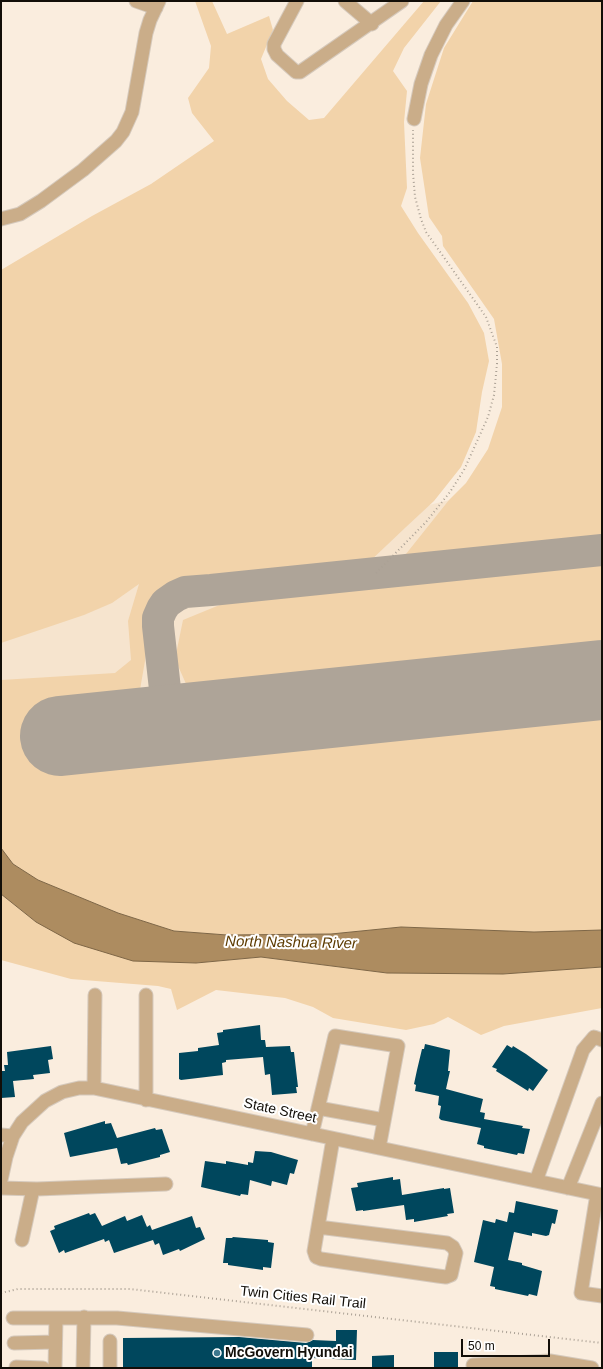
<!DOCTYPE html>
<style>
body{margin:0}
#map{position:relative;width:603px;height:1369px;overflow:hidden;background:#faedde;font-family:Arial,sans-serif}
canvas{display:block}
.frame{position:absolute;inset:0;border:2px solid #120e08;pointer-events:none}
.scale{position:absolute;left:461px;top:1339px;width:89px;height:18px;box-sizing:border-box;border:2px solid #120e08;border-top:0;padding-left:5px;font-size:12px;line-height:14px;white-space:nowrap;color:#120e08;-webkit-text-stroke:3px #fff;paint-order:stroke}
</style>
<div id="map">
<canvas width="603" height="1369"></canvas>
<div class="frame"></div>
<div class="scale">50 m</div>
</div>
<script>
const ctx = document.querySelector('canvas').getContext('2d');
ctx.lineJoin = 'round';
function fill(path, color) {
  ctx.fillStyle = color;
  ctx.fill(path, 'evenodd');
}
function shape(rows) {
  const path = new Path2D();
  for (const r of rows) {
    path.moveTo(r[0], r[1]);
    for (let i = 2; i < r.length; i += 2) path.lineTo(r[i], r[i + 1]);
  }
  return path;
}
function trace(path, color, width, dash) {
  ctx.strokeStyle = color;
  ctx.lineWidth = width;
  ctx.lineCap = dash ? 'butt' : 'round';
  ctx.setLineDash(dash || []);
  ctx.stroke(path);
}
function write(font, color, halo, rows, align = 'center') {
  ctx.font = font + ' Arial,sans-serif';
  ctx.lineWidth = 4;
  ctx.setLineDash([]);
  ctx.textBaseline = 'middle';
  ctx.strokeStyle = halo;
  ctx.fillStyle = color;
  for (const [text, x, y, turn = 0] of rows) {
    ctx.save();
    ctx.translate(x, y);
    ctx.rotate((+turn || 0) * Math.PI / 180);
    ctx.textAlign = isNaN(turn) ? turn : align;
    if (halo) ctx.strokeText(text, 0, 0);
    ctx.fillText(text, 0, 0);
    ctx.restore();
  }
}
fill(shape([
 [602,464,602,893,1,812,1,623,336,527]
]), '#f6e4ce');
fill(shape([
 [195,1,212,1,227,34,269,16,273,30,261,59,268,79,287,101,309,120,324,118,424,1,441,1,404,48,393,71,407,91,404,122,407,188,401,206,418,233,468,303,484,333,489,361,482,392,476,432,461,467,434,501,406,527,367,564,181,582,164,590,149,614,145,661,138,701,55,710,62,764,602,708,602,930,534,932,401,927,331,934,227,935,174,931,118,913,38,880,13,864,1,848,1,680,115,673,131,660,128,621,139,584,112,603,84,615,1,643,1,270,92,216,151,184,214,141,192,113,188,98,209,68,211,46],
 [473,1,602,1,602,538,402,559,449,500,466,483,488,449,502,407,502,364,494,319,443,246,442,236,429,217,420,158,426,104,444,48],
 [602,559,602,652,191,695,175,659,183,620,222,604,321,589],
 [1,894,36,922,196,963,261,957,387,973,503,974,602,967,602,1008,504,1026,481,1035,448,1017,434,1024,406,1030,333,1018,313,1007,285,998,216,990,177,1010,171,989,158,986,71,979,1,960]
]), '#f2d3aa');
const water = shape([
 [1,848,13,864,38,880,118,913,174,931,227,935,331,934,401,927,534,932,602,930,602,967,503,974,387,973,261,957,196,963,133,961,74,943,36,922,1,894,1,848]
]);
fill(water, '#ad8c60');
trace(water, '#7e6646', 1);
trace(shape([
 [169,725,158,626,158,618,162,609,166,603,176,596,185,592,211,590,602,550]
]), '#aea498', 32);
trace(shape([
 [60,736,602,680]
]), '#aea498', 80);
fill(shape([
 [260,1025,261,1040,265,1040,266,1047,290,1046,291,1052,294,1052,298,1087,296,1087,297,1093,272,1095,270,1074,265,1075,263,1057,226,1060,226,1062,222,1063,223,1075,181,1080,179,1079,179,1053,198,1051,198,1048,219,1045,217,1033,223,1032,223,1030],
 [425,1044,450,1050,448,1071,450,1071,446,1089,483,1099,480,1112,485,1113,484,1119,523,1126,522,1128,530,1129,524,1154,518,1153,517,1155,484,1148,484,1146,477,1144,481,1128,441,1120,439,1118,441,1106,438,1105,439,1096,415,1091,416,1085,414,1084,417,1070,422,1049,424,1049],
 [507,1045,512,1048,513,1046,526,1054,548,1070,533,1091,529,1088,528,1091,496,1071,497,1069,492,1067],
 [51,1046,53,1059,48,1060,50,1073,33,1075,34,1079,13,1081,15,1097,1,1098,1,1071,5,1071,4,1065,8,1065,7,1052],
 [105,1121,105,1124,111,1123,117,1138,155,1128,156,1130,162,1129,170,1152,160,1155,160,1157,128,1165,127,1163,121,1164,117,1148,70,1157,64,1133],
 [255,1151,271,1152,298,1160,294,1174,290,1173,287,1185,272,1181,271,1186,250,1180,248,1195,241,1194,240,1196,201,1187,205,1161,226,1164,226,1161,248,1165,248,1162,253,1163],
 [393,1177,393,1180,400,1179,402,1195,444,1188,444,1189,450,1188,454,1213,447,1214,448,1216,414,1222,414,1219,406,1220,404,1205,363,1211,363,1210,356,1211,351,1188,358,1187,357,1183],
 [516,1201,558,1210,555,1224,552,1223,549,1235,546,1236,532,1233,532,1236,514,1232,508,1260,522,1263,522,1265,542,1271,537,1296,529,1294,528,1296,495,1289,495,1287,490,1286,494,1267,474,1262,483,1220,495,1223,496,1219,507,1222,509,1212,514,1213],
 [89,1213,90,1215,95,1213,102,1226,125,1216,127,1221,142,1215,147,1227,150,1225,152,1230,192,1216,196,1228,200,1227,205,1239,180,1251,179,1249,163,1255,159,1243,155,1245,153,1240,114,1253,109,1240,105,1242,104,1239,65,1253,64,1250,59,1253,50,1231,55,1229,54,1226],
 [233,1237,268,1240,268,1242,274,1243,271,1268,263,1267,263,1270,228,1265,228,1263,223,1263,226,1238,232,1238],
 [336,1330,357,1330,356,1360,312,1358,312,1368,123,1368,123,1338,239,1337,306,1343,313,1340,336,1341],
 [434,1352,458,1352,458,1368,434,1368],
 [394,1355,394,1367,372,1368,372,1356]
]), '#00475d');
const minor = shape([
 [136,1,156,8],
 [297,1,274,44,274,49,277,55,296,72,300,72,402,1],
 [345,1,372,24],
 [414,119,421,84,431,55,446,25,463,1],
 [1,219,20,214,41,201,83,170,116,141,123,132,132,112,146,33,150,20,159,1],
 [94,1088,95,995],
 [146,1100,146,995],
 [318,1108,384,1120],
 [312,1134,335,1036,398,1046,379,1148],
 [1,1135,13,1136],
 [1,1180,6,1157,13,1136,22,1122,45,1101,62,1092,79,1088,94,1088,602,1195],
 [536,1181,583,1050,594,1037,602,1040],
 [1,1188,37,1189,166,1184],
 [568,1188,602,1103],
 [597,1194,581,1293,602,1296],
 [318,1227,314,1251,316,1257,321,1259,438,1276,446,1277,451,1275,456,1253,453,1247,447,1243,318,1227,333,1139],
 [22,1240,33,1189],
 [13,1318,117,1318,307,1335],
 [14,1343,55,1342],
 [473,1365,550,1361,592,1368],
 [16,1367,43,1368],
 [55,1368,56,1318],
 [83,1368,84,1317],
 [110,1368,110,1341]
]);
trace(minor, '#d5c9bc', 15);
trace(shape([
 [376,573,426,522,450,492,464,470,488,417,494,395,497,364,497,347,486,317,426,232,421,219,415,197,413,173,413,130],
 [1,1293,18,1289,130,1289,602,1343]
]), '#aba195', 2, [1, 3]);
trace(minor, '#caad89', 13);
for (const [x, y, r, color] of [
 [217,1353,4,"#3b778e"]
]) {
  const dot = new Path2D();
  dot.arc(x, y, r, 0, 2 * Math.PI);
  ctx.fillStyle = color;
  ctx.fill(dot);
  trace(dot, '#fff', 1.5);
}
write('14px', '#120e08', '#fff', [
 ["State Street",280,1111,12],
 ["Twin Cities Rail Trail",303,1298,6]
]);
write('bold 14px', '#120e08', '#fff', [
 ["McGovern Hyundai",225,1353]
], 'left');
write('italic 15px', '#5d3b00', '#fff', [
 ["North Nashua River",291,943,1]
]);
</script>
